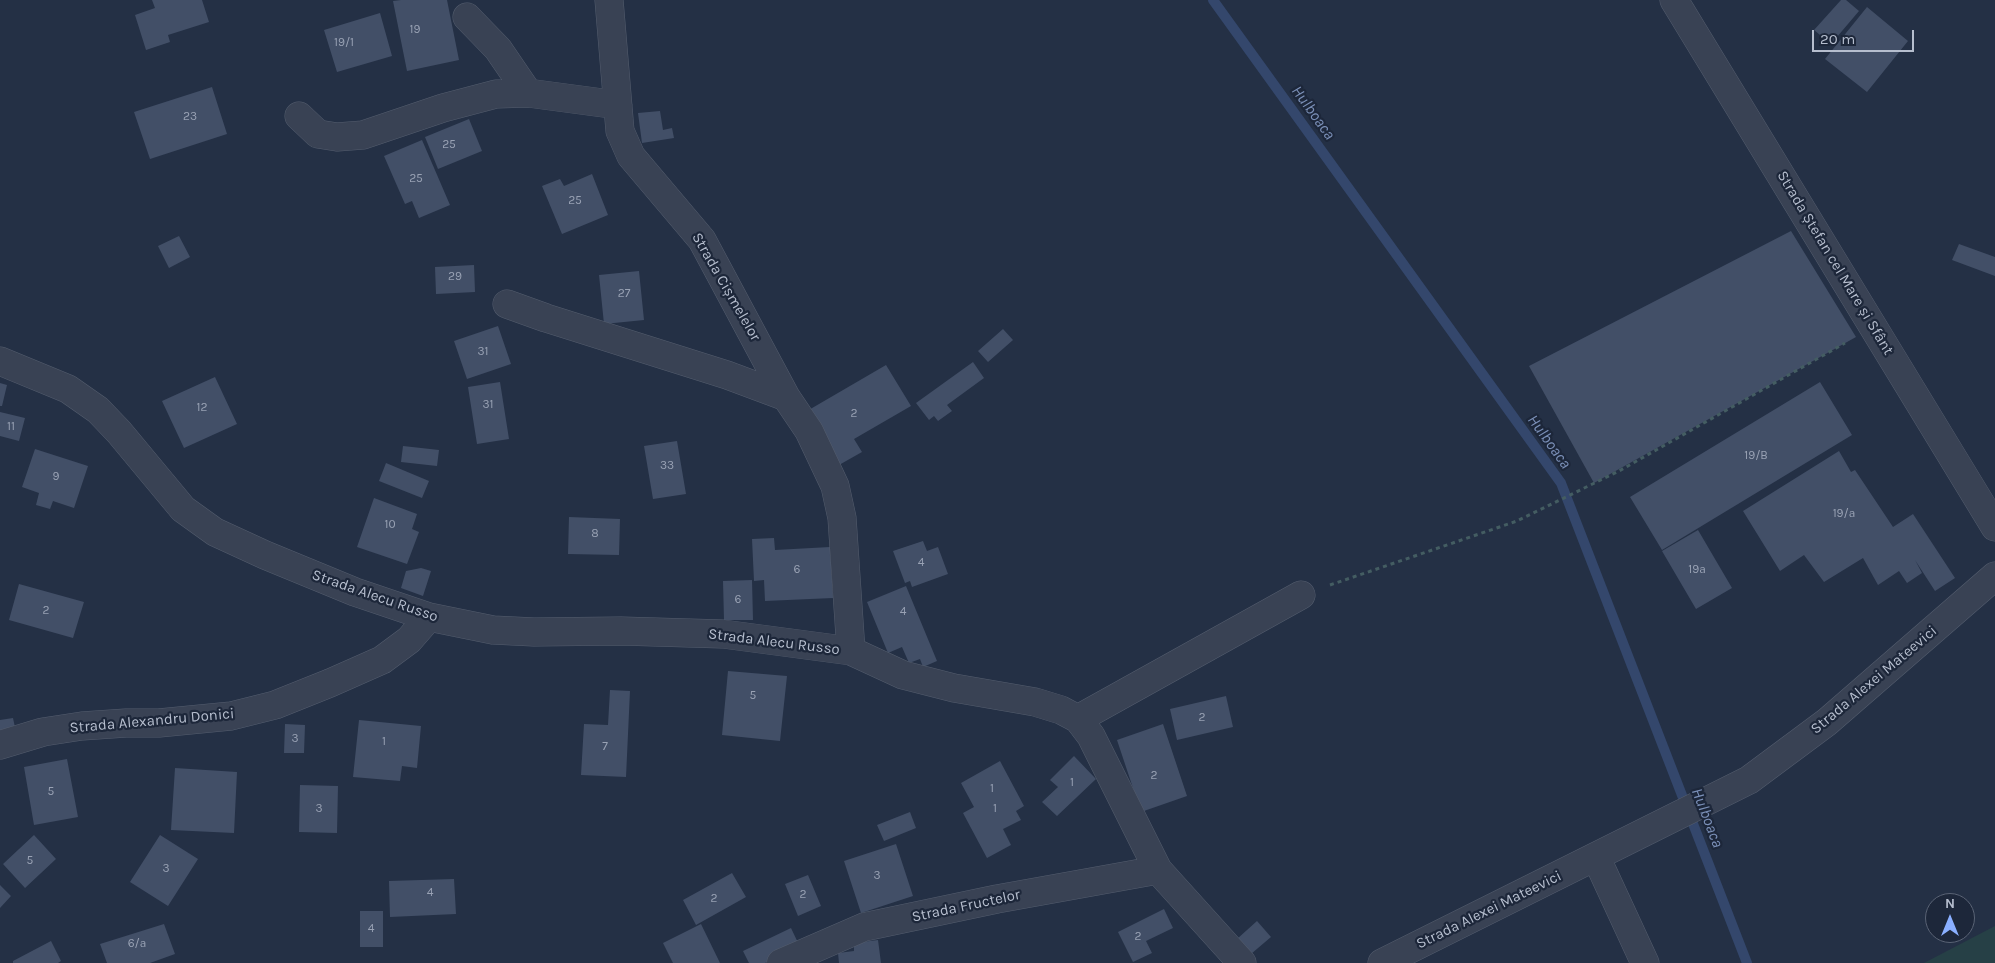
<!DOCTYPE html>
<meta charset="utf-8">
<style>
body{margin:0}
#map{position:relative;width:1995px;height:963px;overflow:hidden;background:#243045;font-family:Karla,sans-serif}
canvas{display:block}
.north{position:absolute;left:1925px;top:893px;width:50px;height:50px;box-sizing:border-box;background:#1d273a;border:1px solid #5a6375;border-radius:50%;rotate:0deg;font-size:14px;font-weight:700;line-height:20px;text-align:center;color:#b6bece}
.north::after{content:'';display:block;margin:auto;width:18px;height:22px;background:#8aafff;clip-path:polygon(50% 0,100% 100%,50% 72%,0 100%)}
.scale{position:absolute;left:1812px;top:30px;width:102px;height:22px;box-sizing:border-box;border:2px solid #b6bece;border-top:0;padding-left:6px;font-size:15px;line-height:18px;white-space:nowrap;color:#b6bece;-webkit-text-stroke:4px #1d273a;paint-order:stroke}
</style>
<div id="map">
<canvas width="1995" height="963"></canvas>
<div class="north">N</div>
<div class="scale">20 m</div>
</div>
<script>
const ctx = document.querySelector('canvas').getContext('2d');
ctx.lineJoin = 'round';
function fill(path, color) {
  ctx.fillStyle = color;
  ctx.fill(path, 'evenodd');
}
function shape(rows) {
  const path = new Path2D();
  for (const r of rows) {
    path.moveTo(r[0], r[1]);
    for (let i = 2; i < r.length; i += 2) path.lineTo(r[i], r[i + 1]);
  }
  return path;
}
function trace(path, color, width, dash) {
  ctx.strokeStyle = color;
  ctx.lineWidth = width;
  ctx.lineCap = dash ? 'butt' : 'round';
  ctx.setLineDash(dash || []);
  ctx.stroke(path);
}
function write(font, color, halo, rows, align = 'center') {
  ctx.font = font + ' Karla,sans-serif';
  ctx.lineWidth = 4.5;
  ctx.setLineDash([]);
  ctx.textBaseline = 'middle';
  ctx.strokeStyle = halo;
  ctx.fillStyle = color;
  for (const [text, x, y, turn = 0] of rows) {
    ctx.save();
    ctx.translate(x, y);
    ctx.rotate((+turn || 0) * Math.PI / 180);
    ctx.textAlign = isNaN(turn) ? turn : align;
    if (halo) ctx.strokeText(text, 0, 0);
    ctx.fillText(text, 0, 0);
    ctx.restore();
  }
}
fill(shape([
 [1995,926,1995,963,1924,963]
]), '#264046');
trace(shape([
 [1213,0,1561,483,1747,963]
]), '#34476c', 10);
fill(shape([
 [152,0,202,0,209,22,168,35,170,42,146,50,135,15,155,8],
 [401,0,447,0,459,60,407,71,393,1],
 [1841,0,1846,0,1859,11,1831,44,1814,30],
 [1867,7,1908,41,1867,92,1825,59],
 [380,13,392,56,337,72,324,30],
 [212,87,227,134,150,159,134,112],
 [660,111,663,130,672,128,674,138,642,143,638,113],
 [469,119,482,151,438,169,425,137],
 [422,140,450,205,419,218,412,201,405,204,384,156],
 [592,174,608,215,562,234,542,186,560,179,564,186],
 [1791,231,1856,337,1594,483,1529,366],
 [179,236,190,257,169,268,158,246],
 [1959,244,1995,257,1995,276,1952,260],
 [474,265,475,292,436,294,435,267],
 [639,271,644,320,604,324,599,275],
 [498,326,511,364,467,379,454,341],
 [1003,329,1013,340,988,362,978,351],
 [973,362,984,378,947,405,952,411,938,421,934,416,929,420,916,403],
 [886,365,911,406,854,439,862,452,839,465,807,411],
 [215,377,237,424,184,448,162,401],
 [500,382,509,439,477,444,468,387],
 [1820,382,1852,435,1662,550,1630,497],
 [0,383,7,385,2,406,0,406],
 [0,412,25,418,19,441,0,436],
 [677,441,686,494,653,499,644,446],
 [403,446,439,450,437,466,401,462],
 [35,449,88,466,74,508,53,501,50,509,36,505,39,493,22,487],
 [1839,451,1851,472,1855,470,1893,527,1913,514,1955,578,1935,591,1915,560,1922,573,1907,583,1899,571,1878,585,1863,558,1824,582,1804,555,1780,571,1743,511],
 [386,463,429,481,422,498,379,481],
 [374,498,417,514,412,529,419,532,407,564,357,547],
 [569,517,620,519,619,555,568,554],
 [1698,530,1732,588,1696,609,1662,551],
 [774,538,775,550,830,547,833,598,765,601,764,580,754,581,752,539],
 [923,541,927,551,938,547,948,574,912,587,910,581,905,583,893,551],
 [421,568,431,571,423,596,401,588,406,571],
 [752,580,753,620,724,620,723,581],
 [19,584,84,602,73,638,9,620],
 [906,586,937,661,923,667,920,659,909,663,902,647,888,653,867,602],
 [728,671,787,676,780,741,722,735],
 [610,690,630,691,626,777,581,775,584,724,608,725],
 [1226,696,1233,727,1177,740,1170,709],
 [13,718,17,737,0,741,0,720],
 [359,720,421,726,417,768,402,766,400,781,353,777],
 [285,724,305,725,304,753,284,753],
 [1163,724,1187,796,1141,812,1117,740],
 [1074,756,1096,779,1057,816,1042,802,1058,787,1050,780],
 [67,759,78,817,34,825,24,767],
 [1000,761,1024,806,1016,811,1021,820,1003,829,1011,845,987,858,963,813,974,807,961,783],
 [175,768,237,772,234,833,171,830],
 [300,785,338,786,337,833,299,832],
 [910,812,916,828,884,841,877,825],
 [34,835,56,859,25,888,3,864],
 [160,835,198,859,168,906,130,882],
 [896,844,913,896,861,913,844,861],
 [732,873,746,897,696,925,683,900],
 [808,875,821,906,798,916,785,884],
 [454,879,456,914,390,917,389,881],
 [0,885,11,896,0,908],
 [1164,909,1173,928,1146,941,1152,953,1133,962,1118,932],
 [360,911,383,911,383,947,360,947],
 [1257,921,1271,937,1251,954,1237,939],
 [164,924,175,954,150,963,107,963,100,944],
 [701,924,720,963,673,963,663,943],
 [791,928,800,947,765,963,749,963,743,951],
 [878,940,881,963,839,963,838,953,854,951,854,943],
 [51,941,61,961,58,963,13,963,13,961]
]), '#424f67');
const minor = shape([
 [609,0,620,131,631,156,702,240,786,397,809,431,835,486,842,518,851,651],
 [1674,0,1995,527],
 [467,17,498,49,528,93],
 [299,116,318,134,337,137,363,135,443,108,496,94,528,93,618,105],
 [507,304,546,318,727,375,786,397],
 [0,361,68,389,98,410,119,432,183,509,215,532,265,555,355,592,429,617,493,630,534,632,621,631,723,634,851,651,903,675,954,688,1035,702,1061,710,1078,719,1091,736,1158,870,1242,963],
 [1078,719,1301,595],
 [0,745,43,732,82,726,126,723,159,723,231,716,275,705,330,683,382,660,409,640,429,617],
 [1596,857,1645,963],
 [781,963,864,927,997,899,1158,870],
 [1382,963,1749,780,1827,722,1995,576]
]);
trace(minor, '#545d6e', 29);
trace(shape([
 [1330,585,1517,521,1619,471,1845,343]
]), '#445d62', 3, [4, 4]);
trace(minor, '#394254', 28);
write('12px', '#99a2b4', null, [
 ["19",415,30],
 ["19/1",344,43],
 ["23",190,117],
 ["25",449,145],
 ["25",416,179],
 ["25",575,201],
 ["29",455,277],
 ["27",624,294],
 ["31",483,352],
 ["31",488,405],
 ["12",202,408],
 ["2",854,414],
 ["11",11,427],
 ["19/B",1756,456],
 ["33",667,466],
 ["9",56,477],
 ["19/a",1844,514],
 ["10",390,525],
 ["8",595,534],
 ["4",921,563],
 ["6",797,570],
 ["19a",1697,570],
 ["6",738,600],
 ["2",46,611],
 ["4",903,612],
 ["5",753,696],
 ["2",1202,718],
 ["3",295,739],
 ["1",384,742],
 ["7",605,747],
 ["2",1154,776],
 ["1",1072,783],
 ["1",992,789],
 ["5",51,792],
 ["3",319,809],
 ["1",995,809],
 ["5",30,861],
 ["3",166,869],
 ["3",877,876],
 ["4",430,893],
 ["2",803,895],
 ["2",714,899],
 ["4",371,929],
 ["2",1138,937],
 ["6/a",137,944]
]);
write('15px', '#b6bece', '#1d273a', [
 ["Strada Ștefan cel Mare și Sfânt",1835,263,59],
 ["Strada Cișmelelor",726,287,60],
 ["Strada Alecu Russo",375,596,19],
 ["Strada Alecu Russo",774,642,7],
 ["Strada Alexei Mateevici",1874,680,-40],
 ["Strada Alexandru Donici",152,721,-5],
 ["Strada Fructelor",966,906,-12],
 ["Strada Alexei Mateevici",1489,910,-26]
]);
write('italic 16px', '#7b90b8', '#1d273a', [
 ["Hulboaca",1313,113,54],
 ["Hulboaca",1549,442,54],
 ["Hulboaca",1707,818,69]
]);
</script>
